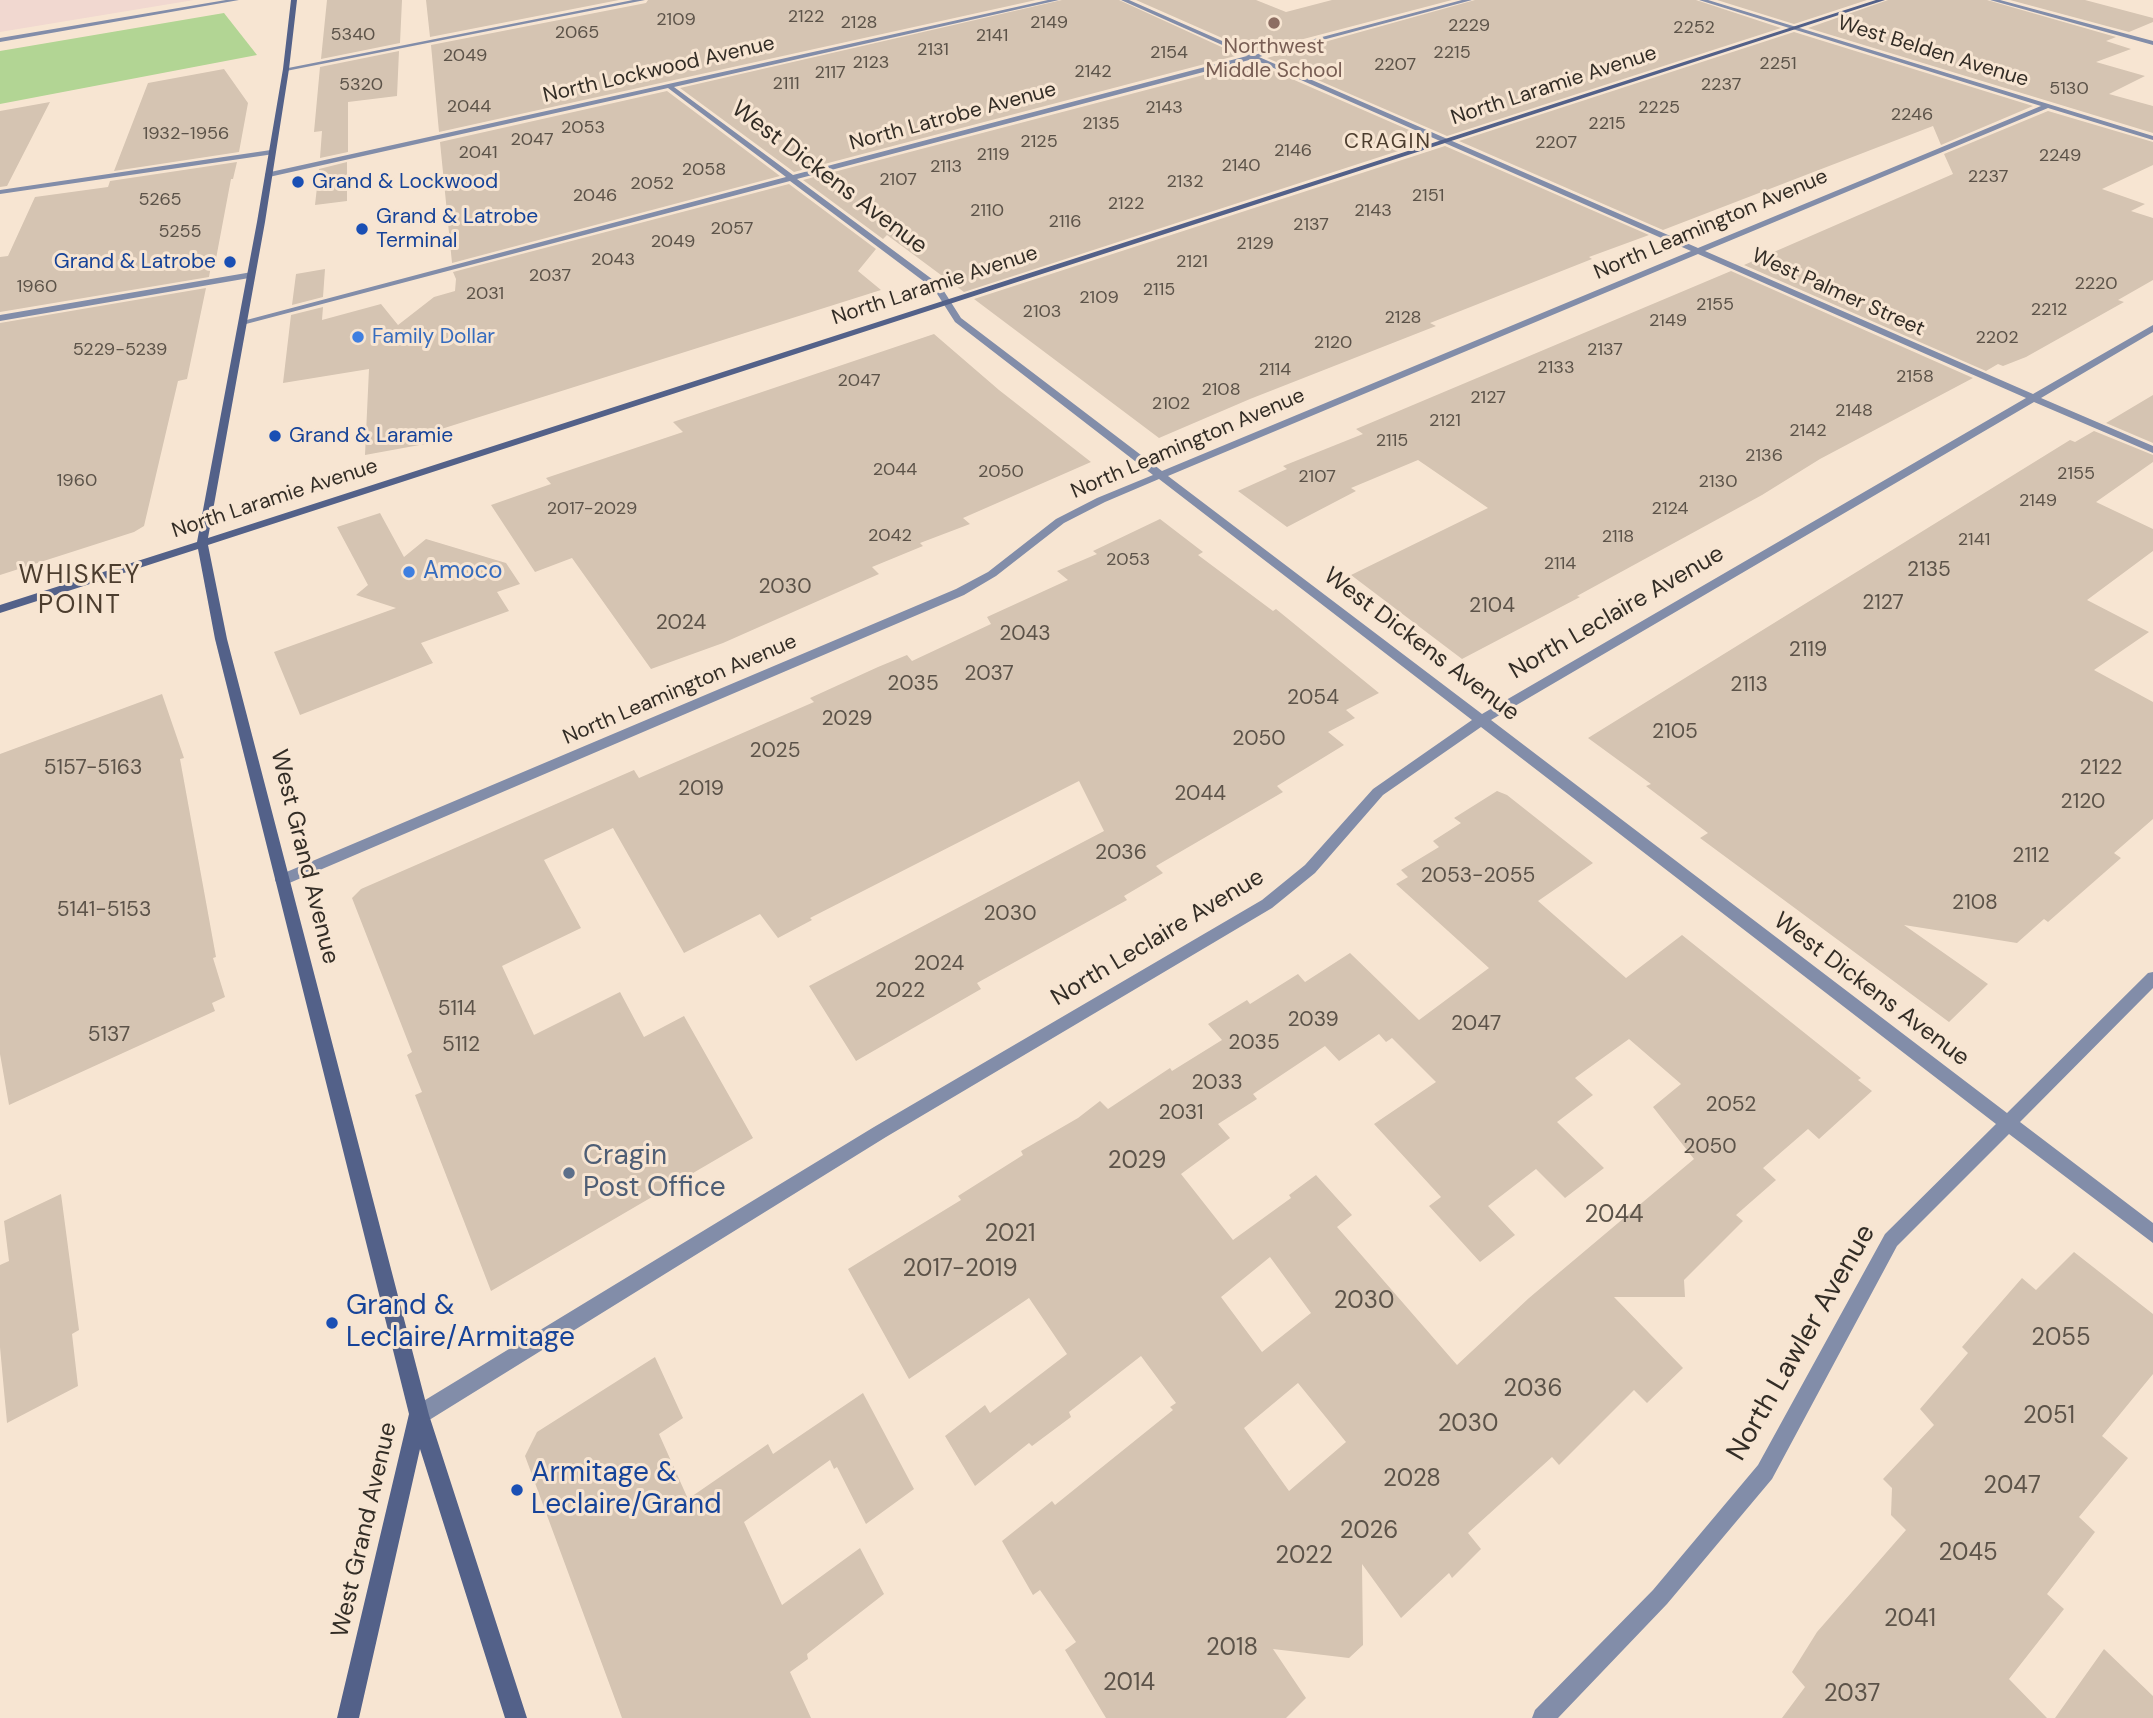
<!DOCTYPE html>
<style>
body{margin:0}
canvas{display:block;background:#f7e5d2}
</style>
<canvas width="2153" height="1718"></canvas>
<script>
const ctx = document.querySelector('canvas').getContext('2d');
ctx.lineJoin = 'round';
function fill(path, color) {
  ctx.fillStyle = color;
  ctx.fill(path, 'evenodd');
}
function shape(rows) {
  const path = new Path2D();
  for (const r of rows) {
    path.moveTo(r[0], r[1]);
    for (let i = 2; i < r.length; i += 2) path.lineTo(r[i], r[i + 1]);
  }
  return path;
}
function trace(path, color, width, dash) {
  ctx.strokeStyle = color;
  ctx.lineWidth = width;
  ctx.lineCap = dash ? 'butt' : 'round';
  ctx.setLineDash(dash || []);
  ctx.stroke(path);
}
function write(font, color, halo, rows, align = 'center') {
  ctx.font = font + ' "DM Sans",sans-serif';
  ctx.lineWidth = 6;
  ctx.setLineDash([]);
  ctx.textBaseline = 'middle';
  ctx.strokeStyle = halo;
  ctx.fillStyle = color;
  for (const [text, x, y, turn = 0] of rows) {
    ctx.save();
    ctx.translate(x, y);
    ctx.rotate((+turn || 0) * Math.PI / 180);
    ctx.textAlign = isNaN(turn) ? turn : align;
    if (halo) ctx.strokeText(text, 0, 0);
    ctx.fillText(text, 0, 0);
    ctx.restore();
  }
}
fill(shape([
 [0,0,194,0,0,32]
]), '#f1d8d0');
fill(shape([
 [224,13,257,55,0,104,0,51]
]), '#b2d594');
fill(shape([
 [327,0,402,0,400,43,321,59],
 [426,0,619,0,430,37],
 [648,0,1036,0,439,132,431,45,646,3],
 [1062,0,1119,0,1239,55,794,172,680,88],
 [1136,0,1256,0,1286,12,1332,0,1452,0,1254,52],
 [1475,0,1696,0,1781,28,1447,136,1267,58],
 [1717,0,1867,0,1794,24],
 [1888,0,1987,0,2116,37,2106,41,2131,49,2096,62,2145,76,2109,94,2153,106,2153,133,1808,28],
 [2010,0,2085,0,2153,18,2153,22,2129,32],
 [1794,32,2033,106,1941,145,1933,126,1663,230,1459,141],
 [399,51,397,96,348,102,348,152,320,158,322,131,314,132,320,67],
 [1253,62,1432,140,964,292,887,235,883,239,803,180],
 [224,69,248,103,239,152,114,171,148,83],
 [667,91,780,176,452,263,440,142],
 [50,102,7,186,0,187,0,111],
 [2048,111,2153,142,2153,165,2102,189,2145,204,2131,211,2153,218,2153,280,2118,300,2124,302,2026,357,2003,366,1998,364,1986,371,1744,265,1953,174,1944,154],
 [1445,146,1649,235,1589,257,1592,259,1430,323,1436,326,1250,399,1159,438,974,299],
 [237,162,233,179,231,179,215,264,211,266,209,277,0,312,0,257,8,256,35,197,108,187,110,181],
 [347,162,347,201,315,205,319,169],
 [789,184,876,249,858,271,881,290,435,431,436,442,365,455,369,369,283,383,291,315,323,307,322,320,381,304,398,325,434,297,455,291,456,279,453,272],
 [325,269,323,297,292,305,296,274],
 [1731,271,1973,378,1820,459,1762,495,1577,596,1580,597,1462,659,1351,575,1488,508,1418,460,1351,488,1356,491,1287,527,1238,491,1287,469,1283,466,1363,434,1356,429],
 [206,288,187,379,178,381,144,526,134,532,0,575,0,323],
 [934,334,999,390,1091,462,963,518,970,524,920,543,923,546,872,567,879,574,723,643,651,669,572,558,535,572,491,505,551,484,546,478,683,432,673,422],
 [2153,395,2153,443,2106,423],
 [2094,431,2153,455,2153,462,2096,502,2153,529,2153,551,2087,600,2149,632,2094,670,2153,702,2153,819,2114,853,2121,858,2048,922,2044,919,2017,943,1904,925,1988,984,1949,1022,1700,838,1708,833,1646,786,1651,784,1588,738,2070,440,2075,442],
 [380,513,404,557,426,539,506,563,520,584,497,592,509,611,421,643,433,663,300,715,274,652,396,608,356,595,368,585,337,527],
 [1160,519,1203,552,1198,555,1273,611,1276,609,1379,693,1346,710,1355,718,1328,732,1344,745,1277,786,1283,792,1156,866,1163,873,1124,896,1127,900,977,983,981,989,856,1061,809,986,1104,831,1079,781,810,918,812,920,778,938,760,914,684,953,613,828,544,860,581,928,502,966,534,1035,620,992,644,1037,684,1016,753,1138,491,1291,415,1095,422,1092,407,1055,412,1052,352,898,361,889,634,770,639,778,814,702,810,698,878,667,907,655,912,661,991,624,987,617,1068,580,1057,571,1097,554,1093,551],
 [162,694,184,758,180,759,216,957,213,958,225,997,212,1003,215,1011,9,1105,0,1054,0,754],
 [1497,791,1507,795,1593,863,1538,901,1626,978,1682,935,1861,1078,1858,1080,1872,1091,1819,1139,1808,1129,1763,1168,1776,1180,1736,1215,1743,1221,1684,1280,1685,1297,1614,1297,1683,1368,1647,1403,1634,1390,1559,1465,1552,1457,1468,1533,1481,1549,1452,1578,1449,1573,1401,1618,1362,1564,1363,1645,1349,1658,1273,1649,1306,1698,1286,1718,1106,1718,1065,1650,1076,1642,1040,1590,1033,1595,1002,1541,1052,1501,1055,1505,1173,1410,1170,1407,1176,1403,1141,1356,1069,1412,1071,1417,1032,1446,1029,1443,975,1486,945,1436,985,1405,990,1413,1067,1354,1029,1298,909,1379,848,1269,961,1200,958,1196,1023,1155,1021,1151,1078,1118,1100,1101,1108,1109,1170,1068,1172,1071,1222,1040,1208,1024,1247,1000,1250,1004,1298,974,1305,982,1350,953,1419,1020,1489,968,1396,884,1408,877,1401,870,1439,847,1433,841,1461,823,1454,818],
 [1379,1034,1386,1042,1392,1038,1436,1082,1374,1124,1441,1197,1429,1206,1480,1262,1515,1235,1488,1206,1536,1169,1565,1198,1604,1168,1557,1122,1593,1095,1575,1078,1629,1039,1681,1084,1653,1107,1694,1159,1529,1298,1457,1365,1337,1227,1352,1215,1316,1175,1289,1195,1291,1198,1233,1240,1181,1174,1230,1138,1218,1124,1257,1099,1253,1094,1325,1046,1339,1061],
 [1270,1257,1311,1313,1262,1352,1221,1297],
 [1298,1383,1346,1442,1289,1491,1244,1428],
 [61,1194,79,1330,72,1334,78,1386,7,1423,0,1347,0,1265,9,1261,4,1221],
 [2074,1252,2153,1314,2153,1374,2102,1436,2128,1458,2079,1517,2095,1532,2047,1594,2064,1609,2009,1679,2047,1718,1782,1718,1805,1687,1792,1672,1817,1632,1906,1530,1891,1515,1892,1488,1883,1479,1934,1425,1920,1409,1968,1353,1962,1347,2022,1278,2036,1290],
 [655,1357,683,1418,659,1434,688,1499,768,1444,773,1454,863,1393,914,1489,866,1524,837,1467,834,1469,830,1460,744,1522,782,1605,860,1548,884,1594,807,1654,808,1659,790,1672,811,1718,622,1718,525,1456,537,1432],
 [2104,1649,2153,1696,2153,1718,2055,1718]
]), '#d5c4b2');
fill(shape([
 [226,0,239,0,0,42,0,38,226,0],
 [633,0,645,0,286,71,283,69,633,0],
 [1048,0,1059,0,674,87,793,175,1247,56,1121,0,1129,0,1254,55,1462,0,1472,0,1259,57,1698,248,2041,106,1699,0,1708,0,2153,136,2153,140,2048,108,1705,251,2033,394,2153,325,2153,332,2041,398,2153,446,2153,453,2034,402,1491,720,2007,1113,2148,973,2153,972,2153,988,2020,1122,2153,1223,2153,1243,2009,1134,1897,1246,1772,1479,1667,1604,1558,1718,1532,1718,1535,1710,1653,1590,1758,1465,1885,1234,1996,1124,1481,727,1383,795,1315,873,1272,908,886,1137,426,1422,419,1425,412,1422,409,1415,412,1408,874,1127,1262,900,1305,865,1373,789,1472,720,1159,479,1105,502,1064,523,996,576,964,595,287,884,277,884,275,880,277,876,956,589,988,572,1056,519,1097,498,1153,475,955,322,934,289,790,181,246,324,239,322,786,177,668,88,269,177,265,175,266,173,1048,0],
 [1253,59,1691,251,1162,471,961,318,940,285,797,179,1253,59],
 [1698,254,2026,398,1482,714,1168,476,1698,254],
 [1990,0,2000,0,2153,41,2153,45,1990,0],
 [271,150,274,154,0,194,0,190,271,150],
 [252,272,255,273,255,277,0,321,0,315,252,272]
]), '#828da9');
fill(shape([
 [291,0,297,0,289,69,265,222,208,538,1876,0,1885,0,208,545,227,639,429,1415,527,1718,505,1718,420,1449,359,1718,337,1718,409,1414,215,639,198,549,0,613,0,605,197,542,257,222,283,69,291,0]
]), '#536189');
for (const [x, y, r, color] of [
 [1274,23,7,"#8d6e63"],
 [298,182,7,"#1a4fb4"],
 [362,229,7,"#1a4fb4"],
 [230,262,7,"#1a4fb4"],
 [358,337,7,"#3f7fe0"],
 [275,436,7,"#1a4fb4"],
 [409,572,7,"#3f7fe0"],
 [569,1173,7,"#5c6f8a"],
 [332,1323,7,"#1a4fb4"],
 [517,1490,7,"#1a4fb4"]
]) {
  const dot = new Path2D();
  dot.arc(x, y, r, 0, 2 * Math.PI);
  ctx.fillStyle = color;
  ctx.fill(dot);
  trace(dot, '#f7e5d2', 2.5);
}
write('18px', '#5c5349', null, [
 ["2122",806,17],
 ["2109",676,20],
 ["2128",859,23],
 ["2149",1049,23],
 ["2229",1469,26],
 ["2252",1694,28],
 ["2065",577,33],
 ["5340",353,35],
 ["2141",992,36],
 ["2131",933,50],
 ["2154",1169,53],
 ["2215",1452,53],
 ["2049",465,56],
 ["2123",871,63],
 ["2251",1778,64],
 ["2207",1395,65],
 ["2142",1093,72],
 ["2117",830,73],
 ["2111",786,84],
 ["5320",361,85],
 ["2237",1721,85],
 ["5130",2069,89],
 ["2044",469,107],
 ["2143",1164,108],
 ["2225",1659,108],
 ["2246",1912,115],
 ["2135",1101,124],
 ["2215",1607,124],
 ["2053",583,128],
 ["1932-1956",186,134],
 ["2047",532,140],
 ["2125",1039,142],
 ["2207",1556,143],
 ["2146",1293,151],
 ["2041",478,153],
 ["2119",993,155],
 ["2249",2060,156],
 ["2140",1241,166],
 ["2113",946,167],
 ["2058",704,170],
 ["2237",1988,177],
 ["2107",898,180],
 ["2132",1185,182],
 ["2052",652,184],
 ["2046",595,196],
 ["2151",1428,196],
 ["5265",160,200],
 ["2122",1126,204],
 ["2110",987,211],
 ["2143",1373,211],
 ["2116",1065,222],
 ["2137",1311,225],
 ["2057",732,229],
 ["5255",180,232],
 ["2049",673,242],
 ["2129",1255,244],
 ["2043",613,260],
 ["2121",1192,262],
 ["2037",550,276],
 ["2220",2096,284],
 ["1960",37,287],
 ["2115",1159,290],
 ["2031",485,294],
 ["2109",1099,298],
 ["2155",1715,305],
 ["2212",2049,310],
 ["2103",1042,312],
 ["2128",1403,318],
 ["2149",1668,321],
 ["2202",1997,338],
 ["2120",1333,343],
 ["5229-5239",120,350],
 ["2137",1605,350],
 ["2133",1556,368],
 ["2114",1275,370],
 ["2158",1915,377],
 ["2047",859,381],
 ["2108",1221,390],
 ["2127",1488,398],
 ["2102",1171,404],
 ["2148",1854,411],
 ["2121",1445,421],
 ["2142",1808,431],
 ["2115",1392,441],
 ["2136",1764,456],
 ["2044",895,470],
 ["2050",1001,472],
 ["2155",2076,474],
 ["2107",1317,477],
 ["1960",77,481],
 ["2130",1718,482],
 ["2149",2038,501],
 ["2017-2029",592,509],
 ["2124",1670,509],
 ["2042",890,536],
 ["2118",1618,537],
 ["2141",1974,540],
 ["2053",1128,560],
 ["2114",1560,564]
]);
write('21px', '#785e54', '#f7e5d2', [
 ["Northwest",1274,47],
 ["Middle School",1274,71]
]);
write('21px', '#332d26', '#f7e5d2', [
 ["West Belden Avenue",1933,52,17],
 ["North Lockwood Avenue",659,70,-13],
 ["North Laramie Avenue",1554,86,-18],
 ["North Latrobe Avenue",953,117,-15],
 ["North Leamington Avenue",1711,225,-23],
 ["North Laramie Avenue",935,286,-18],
 ["West Palmer Street",1838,293,24],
 ["North Leamington Avenue",1188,444,-23],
 ["North Laramie Avenue",275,499,-18],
 ["North Leamington Avenue",680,690,-23]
]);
ctx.letterSpacing = '2px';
write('21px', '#4c3d2e', '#f7e5d2', [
 ["CRAGIN",1388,142]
]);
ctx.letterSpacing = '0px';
write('21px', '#164399', '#f7e5d2', [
 ["Grand & Lockwood",312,182],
 ["Grand & Latrobe",376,217],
 ["Terminal",376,241],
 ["Grand & Latrobe",216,262,"right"],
 ["Grand & Laramie",289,436]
], 'left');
write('21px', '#366cbe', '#f7e5d2', [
 ["Family Dollar",372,337]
], 'left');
write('21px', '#5c5349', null, [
 ["2135",1929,570],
 ["2030",785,587],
 ["2127",1883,603],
 ["2104",1492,606],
 ["2024",681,623],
 ["2043",1025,634],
 ["2119",1808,650],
 ["2037",989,674],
 ["2035",913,684],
 ["2113",1749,685],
 ["2054",1313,698],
 ["2029",847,719],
 ["2105",1675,732],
 ["2050",1259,739],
 ["2025",775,751],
 ["5157-5163",93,768],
 ["2122",2101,768],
 ["2019",701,789],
 ["2044",1200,794],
 ["2120",2083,802],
 ["2036",1121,853],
 ["2112",2031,856],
 ["2053-2055",1478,876],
 ["2108",1975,903],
 ["5141-5153",104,910],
 ["2030",1010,914],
 ["2024",939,964],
 ["2022",900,991],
 ["5114",457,1009],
 ["2039",1313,1020],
 ["2047",1476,1024],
 ["5137",109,1035],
 ["2035",1254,1043],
 ["5112",461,1045],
 ["2033",1217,1083],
 ["2052",1731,1105],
 ["2031",1181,1113],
 ["2050",1710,1147]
]);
write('24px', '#332d26', '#f7e5d2', [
 ["West Dickens Avenue",829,178,37],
 ["North Leclaire Avenue",1617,613,-30],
 ["West Dickens Avenue",1421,645,37],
 ["West Grand Avenue",304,857,76],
 ["North Leclaire Avenue",1158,938,-31],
 ["West Dickens Avenue",1871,990,37],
 ["West Grand Avenue",365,1530,-77]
]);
write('24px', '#366cbe', '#f7e5d2', [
 ["Amoco",423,572]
], 'left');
write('24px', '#5c5349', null, [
 ["2029",1137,1162],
 ["2044",1614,1216],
 ["2021",1010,1235],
 ["2017-2019",960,1270],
 ["2030",1364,1302],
 ["2055",2061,1339],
 ["2036",1533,1390],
 ["2051",2049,1417],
 ["2030",1468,1425],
 ["2028",1412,1480],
 ["2047",2012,1487],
 ["2026",1369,1532],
 ["2045",1968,1554],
 ["2022",1304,1557],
 ["2041",1910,1620],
 ["2018",1232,1649],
 ["2014",1129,1684],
 ["2037",1852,1695]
]);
ctx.letterSpacing = '2px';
write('26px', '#4c3d2e', '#f7e5d2', [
 ["WHISKEY",80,576],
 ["POINT",80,606]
]);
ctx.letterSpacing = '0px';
write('28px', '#4e5e75', '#f7e5d2', [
 ["Cragin",583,1157],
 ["Post Office",583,1189]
], 'left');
write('28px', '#164399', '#f7e5d2', [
 ["Grand &",346,1307],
 ["Leclaire/Armitage",346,1339],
 ["Armitage &",531,1474],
 ["Leclaire/Grand",531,1506]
], 'left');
write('28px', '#332d26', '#f7e5d2', [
 ["North Lawler Avenue",1802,1343,-60]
]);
</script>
